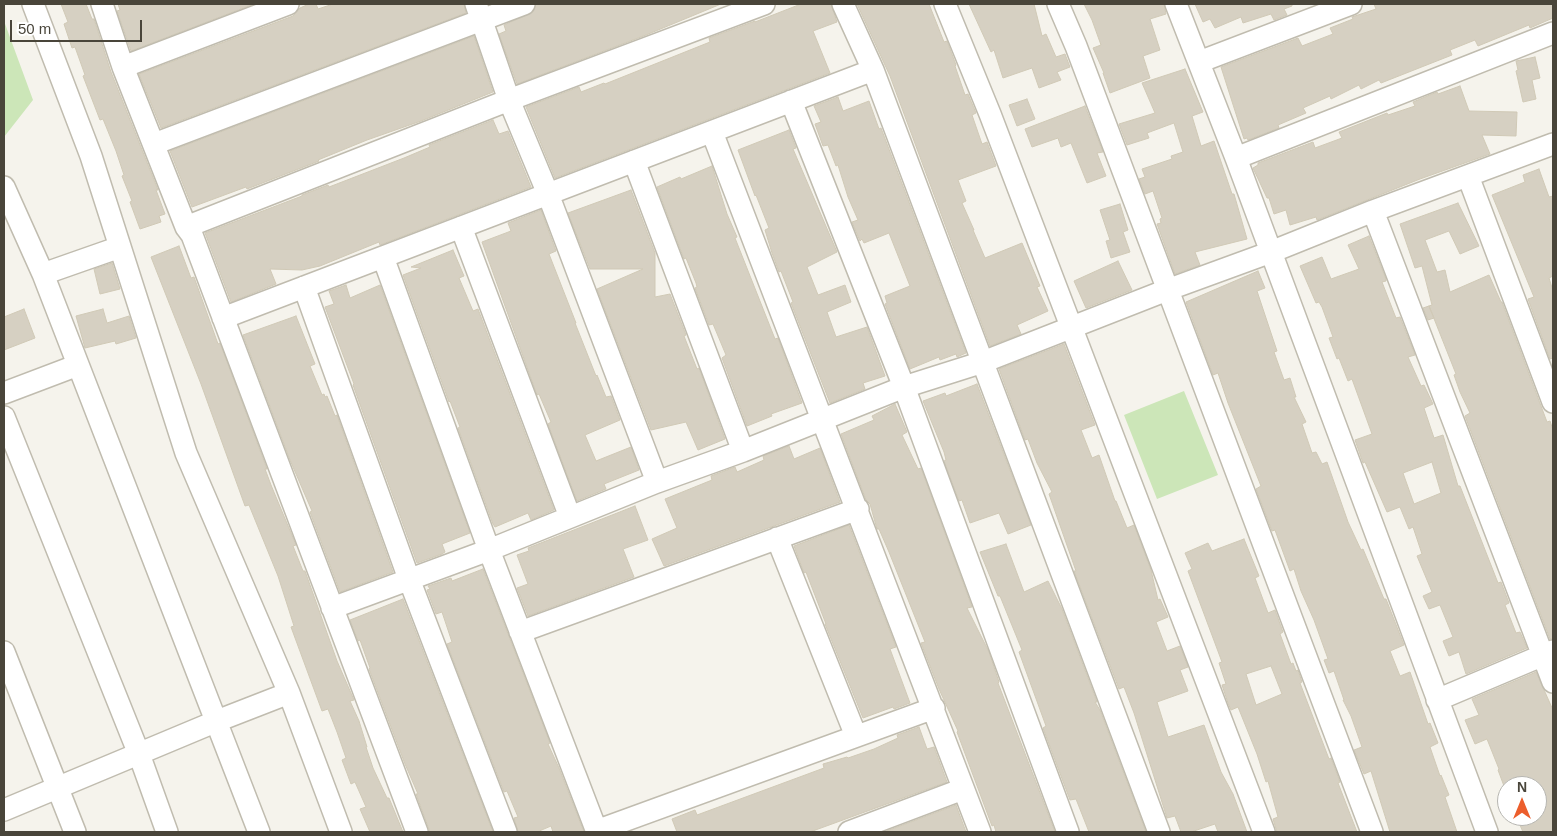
<!DOCTYPE html>
<style>
body{margin:0}
#map{position:relative;width:1557px;height:836px;overflow:hidden;background:#f5f3ec;font-family:Arial,sans-serif}
canvas{display:block}
.frame{position:absolute;inset:0;border:5px solid #49453a;pointer-events:none}
.north{position:absolute;left:1497px;top:776px;width:50px;height:50px;box-sizing:border-box;background:#fff;border:1px solid #b6b5b0;border-radius:50%;rotate:0deg;font-size:14px;font-weight:700;line-height:20px;text-align:center;color:#49453a}
.north::after{content:'';display:block;margin:auto;width:18px;height:22px;background:#ec5e2c;clip-path:polygon(50% 0,100% 100%,50% 72%,0 100%)}
.scale{position:absolute;left:10px;top:20px;width:132px;height:22px;box-sizing:border-box;border:2px solid #49453a;border-top:0;padding-left:6px;font-size:15px;line-height:18px;white-space:nowrap;color:#49453a;-webkit-text-stroke:4px #fff;paint-order:stroke}
</style>
<div id="map">
<canvas width="1557" height="836"></canvas>
<div class="frame"></div>
<div class="north">N</div>
<div class="scale">50 m</div>
</div>
<script>
const ctx = document.querySelector('canvas').getContext('2d');
ctx.lineJoin = 'round';
function fill(path, color) {
  ctx.fillStyle = color;
  ctx.fill(path, 'evenodd');
}
function shape(rows) {
  const path = new Path2D();
  for (const r of rows) {
    path.moveTo(r[0], r[1]);
    for (let i = 2; i < r.length; i += 2) path.lineTo(r[i], r[i + 1]);
  }
  return path;
}
function trace(path, color, width, dash) {
  ctx.strokeStyle = color;
  ctx.lineWidth = width;
  ctx.lineCap = dash ? 'butt' : 'round';
  ctx.setLineDash(dash || []);
  ctx.stroke(path);
}
fill(shape([
 [4,21,33,100,4,137],
 [1184,391,1218,475,1157,499,1124,415]
]), '#cce6b8');
const building = shape([
 [61,4,86,4,92,19,94,19,111,72,158,190,156,190,165,214,159,216,161,222,140,229,130,202,132,201,122,176,124,175,116,151,103,119,100,120,83,76,85,75,75,47,72,48,64,24,68,22,61,4],
 [118,4,254,4,131,51,117,11,120,10,118,4],
 [309,4,316,4,318,9,333,4,464,4,466,13,161,128,139,74,293,16,300,8,309,4],
 [536,4,721,4,646,35,517,84,499,34,506,31,504,25,533,12,536,4],
 [801,4,831,4,837,22,813,31,830,73,555,178,526,107,579,87,581,92,604,83,605,84,710,42,709,38,755,21,755,22,801,4],
 [857,4,929,4,944,42,947,41,956,65,955,66,965,95,968,94,976,113,972,115,982,144,987,142,996,166,958,180,966,201,962,203,974,230,973,230,985,258,1022,243,1040,286,1037,287,1048,311,1017,325,1021,334,990,346,890,76,857,4],
 [969,4,1034,4,1042,36,1046,34,1056,57,1065,54,1070,67,1057,72,1061,80,1039,88,1032,68,1003,78,994,50,991,52,969,4],
 [1084,4,1164,4,1166,14,1150,19,1160,50,1143,56,1150,78,1110,93,1103,73,1104,73,1093,48,1101,45,1092,20,1084,4],
 [1195,4,1292,4,1292,6,1284,9,1287,15,1274,20,1271,14,1243,23,1241,17,1215,28,1210,19,1203,22,1195,4],
 [1374,4,1553,4,1553,18,1530,28,1529,25,1478,46,1475,40,1450,50,1452,55,1381,83,1379,80,1361,89,1359,85,1331,99,1330,96,1303,108,1306,113,1278,125,1279,128,1248,140,1247,138,1244,139,1221,67,1298,38,1302,46,1333,34,1330,28,1353,19,1352,17,1376,9,1374,4],
 [474,36,493,92,421,121,367,140,318,160,319,161,247,189,246,187,192,207,170,151,474,36],
 [1535,57,1540,78,1532,80,1536,99,1523,102,1516,71,1518,70,1516,61,1535,57],
 [1185,69,1203,112,1192,116,1201,146,1214,141,1232,194,1234,194,1247,239,1195,252,1200,265,1175,274,1157,224,1161,223,1160,219,1162,218,1153,191,1145,194,1139,179,1145,177,1142,169,1172,159,1171,156,1183,152,1174,123,1147,133,1149,138,1127,145,1119,124,1155,113,1142,83,1185,69],
 [1460,86,1469,111,1517,112,1516,136,1482,135,1490,154,1420,179,1317,220,1316,217,1290,225,1286,210,1274,214,1269,198,1267,198,1253,168,1258,165,1258,163,1313,142,1315,148,1342,138,1339,132,1387,113,1388,115,1415,106,1413,102,1437,92,1438,94,1460,86],
 [838,97,843,111,869,101,879,129,881,128,966,353,957,357,956,354,940,360,939,357,910,369,885,304,887,303,885,296,910,286,889,233,864,243,862,239,860,241,852,222,858,220,848,197,838,165,836,166,828,145,823,146,815,124,821,122,814,106,838,97],
 [1027,99,1035,119,1017,126,1009,105,1027,99],
 [1085,106,1103,152,1097,153,1106,176,1087,183,1071,143,1061,147,1058,138,1032,147,1025,129,1085,106],
 [493,120,499,134,508,131,531,187,380,245,379,242,320,266,302,270,270,269,276,284,231,302,205,233,302,196,302,195,328,185,329,187,404,158,430,147,429,145,493,120],
 [789,130,796,148,793,149,837,252,807,267,818,295,845,285,851,302,827,312,836,337,867,327,885,376,863,383,865,389,830,403,791,303,793,302,781,271,779,272,772,253,765,230,769,228,756,195,755,196,738,150,789,130],
 [712,166,727,214,737,237,735,238,775,339,778,338,802,403,771,414,772,416,747,426,722,358,726,355,713,324,709,325,695,288,697,287,696,283,686,258,684,259,657,187,680,177,681,179,712,166],
 [1539,169,1549,197,1553,196,1553,276,1549,278,1553,291,1553,358,1550,359,1528,299,1534,297,1492,195,1525,182,1523,175,1539,169],
 [631,190,655,253,655,297,670,294,686,335,684,336,697,369,699,368,725,439,698,450,686,422,651,430,597,289,643,269,590,269,568,213,631,190],
 [1458,203,1479,246,1460,254,1449,231,1425,240,1437,272,1445,270,1450,292,1489,275,1501,302,1502,302,1547,422,1550,421,1553,430,1553,639,1550,639,1465,416,1470,413,1460,392,1454,375,1456,374,1429,306,1432,305,1422,266,1415,268,1400,224,1458,203],
 [1120,204,1128,230,1123,232,1130,252,1111,258,1106,241,1110,240,1100,210,1120,204],
 [541,210,556,251,549,254,576,323,575,323,596,376,597,375,606,397,611,396,620,420,585,435,596,461,631,447,639,470,604,484,606,489,577,501,548,424,551,422,539,394,537,395,482,242,511,231,508,223,541,210],
 [1369,236,1386,279,1386,281,1382,282,1394,313,1396,318,1400,317,1415,355,1408,357,1421,386,1424,385,1433,404,1424,408,1434,438,1443,435,1458,486,1460,486,1498,583,1501,582,1509,603,1505,605,1516,633,1520,632,1527,648,1466,674,1459,652,1449,656,1443,641,1453,637,1440,605,1429,609,1423,596,1432,592,1417,556,1422,554,1413,527,1409,529,1400,507,1387,512,1365,462,1363,463,1355,440,1372,434,1352,379,1348,381,1339,358,1337,359,1329,338,1333,337,1322,307,1319,302,1316,303,1300,266,1322,257,1331,279,1359,269,1348,245,1369,236],
 [1432,462,1441,493,1414,504,1403,473,1432,462],
 [179,246,191,278,194,277,218,344,220,343,267,469,265,469,271,485,296,545,293,546,303,571,305,571,337,661,354,700,350,701,359,721,367,747,366,747,373,768,387,798,389,798,403,832,370,832,360,809,366,807,355,782,351,784,342,760,346,758,337,732,328,709,322,711,291,627,294,626,278,576,249,505,245,506,201,384,151,257,179,246],
 [453,250,464,276,459,278,473,311,478,309,554,510,531,520,528,513,495,527,493,524,458,428,460,427,450,401,449,402,403,275,421,268,411,267,453,250],
 [1118,261,1132,290,1086,308,1074,281,1118,261],
 [112,263,120,289,100,294,94,269,112,263],
 [1258,271,1265,288,1257,291,1277,351,1274,352,1284,380,1290,378,1296,397,1294,397,1306,422,1302,424,1312,453,1316,452,1322,464,1327,462,1348,522,1361,550,1363,549,1384,599,1386,599,1404,645,1390,651,1400,676,1410,672,1428,724,1430,723,1438,743,1430,747,1440,776,1441,775,1449,795,1445,797,1457,832,1390,832,1371,771,1364,774,1354,750,1362,747,1351,716,1343,700,1344,700,1334,671,1329,673,1324,660,1328,659,1314,620,1301,591,1294,569,1290,571,1275,530,1272,531,1256,489,1261,486,1228,403,1218,373,1213,375,1186,302,1258,271],
 [346,285,350,298,380,285,470,533,442,544,445,552,442,554,417,563,353,385,354,384,325,307,334,304,329,291,346,285],
 [1429,306,1434,318,1428,320,1423,308,1429,306],
 [24,309,35,338,4,350,4,317,24,309],
 [103,309,107,323,129,316,136,338,116,344,115,341,85,348,76,316,103,309],
 [296,316,315,364,310,366,322,395,324,394,325,397,327,396,335,416,337,415,393,572,340,592,310,512,312,511,290,460,243,335,296,316],
 [1064,344,1095,425,1081,430,1092,458,1099,455,1115,501,1116,501,1127,528,1134,525,1151,570,1158,600,1160,599,1168,617,1156,622,1167,651,1180,646,1188,667,1180,670,1188,691,1157,702,1168,737,1204,725,1221,772,1233,794,1247,832,1218,832,1215,824,1191,832,1181,832,1175,816,1167,818,1134,713,1124,687,1119,689,1074,571,1076,571,1049,494,1052,492,1037,463,1028,439,1025,440,999,369,1064,344],
 [977,384,1031,525,1008,534,999,513,970,523,962,500,959,501,944,461,946,460,944,452,923,401,945,393,946,396,977,384],
 [895,404,907,432,902,435,918,469,921,468,972,607,967,608,989,652,999,682,998,683,1055,832,996,832,994,825,992,826,957,732,958,731,939,689,921,643,925,642,889,552,879,529,877,529,870,504,866,500,841,434,874,420,872,416,895,404],
 [789,446,794,459,820,448,840,502,664,566,652,539,677,528,665,499,712,480,711,476,735,467,737,472,764,460,763,456,789,446],
 [635,506,648,540,623,549,634,577,528,616,517,588,528,584,517,555,529,551,528,548,635,506],
 [849,525,896,647,890,649,910,703,894,709,893,707,863,718,825,624,826,624,806,572,804,573,794,546,849,525],
 [1244,539,1259,576,1255,578,1268,613,1275,610,1283,632,1280,634,1291,664,1293,663,1296,671,1298,670,1302,682,1300,683,1329,759,1331,758,1340,782,1338,783,1357,832,1277,832,1273,819,1278,817,1268,781,1266,782,1257,754,1238,707,1231,710,1228,703,1222,685,1226,684,1219,663,1222,662,1188,571,1192,569,1185,553,1208,543,1212,551,1244,539],
 [1271,666,1282,694,1256,705,1246,674,1271,666],
 [1006,544,1024,592,1048,581,1062,609,1097,702,1095,702,1100,710,1146,832,1089,832,1076,799,1070,800,1043,728,1046,726,1019,652,1022,650,1000,596,998,596,980,552,1006,544],
 [483,569,550,743,548,744,559,768,584,832,553,832,551,826,537,832,518,832,514,818,518,817,507,791,504,792,447,644,452,642,442,612,436,614,427,590,430,589,428,586,451,578,452,581,483,569],
 [403,599,493,832,430,832,416,794,418,794,405,764,369,669,370,668,360,640,358,641,350,620,403,599],
 [1536,672,1553,710,1553,832,1523,832,1516,816,1537,816,1537,786,1504,786,1498,770,1499,769,1487,739,1475,744,1465,720,1479,715,1472,699,1536,672],
 [919,727,927,749,934,747,947,782,810,832,677,832,672,819,695,810,697,815,824,768,823,764,847,757,848,758,874,749,898,738,897,735,919,727],
 [956,805,966,832,884,832,956,805]
]);
fill(building, '#d6d0c2');
trace(building, '#d0c9b6', 1);
const minor = shape([
 [33,4,91,156,186,453,289,693,341,832],
 [102,4,123,67,186,227,192,235,417,832],
 [476,4,509,100,548,194,657,482],
 [843,4,873,70,1159,832],
 [945,4,990,114,1264,832],
 [1058,4,1076,46,1372,832],
 [1176,4,1236,158,1487,832],
 [1199,62,1351,4],
 [123,67,288,4],
 [791,101,904,387,1068,832],
 [712,132,980,832],
 [154,144,524,4],
 [1236,158,1553,33],
 [634,161,743,451],
 [1468,176,1553,402],
 [4,187,43,274,259,832],
 [1373,211,1553,682],
 [186,227,509,100,764,4],
 [461,227,570,517],
 [383,257,489,550,597,832],
 [43,274,120,247],
 [304,287,409,579,506,832],
 [223,318,873,70],
 [4,393,78,365],
 [4,417,139,754,167,832],
 [777,538,856,736],
 [332,608,489,550,657,482,743,451,904,387,983,362,1167,290,1271,252,1373,211,1553,144],
 [520,632,858,509],
 [4,652,75,832],
 [1437,700,1553,651],
 [4,810,217,721,289,693],
 [596,831,934,708],
 [849,832,963,789]
]);
trace(minor, '#c0bcaf', 24);
trace(minor, '#fff', 21);
</script>
